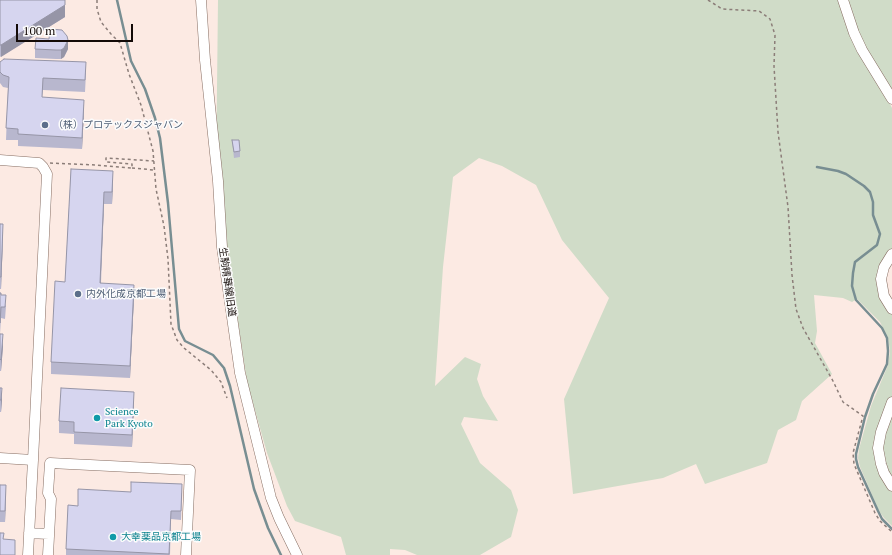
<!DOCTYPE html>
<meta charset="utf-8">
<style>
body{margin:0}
#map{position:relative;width:892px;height:555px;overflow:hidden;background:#fceae3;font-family:"PT Serif",serif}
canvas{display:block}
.scale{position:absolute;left:16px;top:24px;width:117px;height:18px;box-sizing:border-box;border:2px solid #130a07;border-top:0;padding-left:5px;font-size:12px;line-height:14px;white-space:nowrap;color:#130a07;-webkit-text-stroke:3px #fcfcfc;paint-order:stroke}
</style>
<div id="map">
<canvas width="892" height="555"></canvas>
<div class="scale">100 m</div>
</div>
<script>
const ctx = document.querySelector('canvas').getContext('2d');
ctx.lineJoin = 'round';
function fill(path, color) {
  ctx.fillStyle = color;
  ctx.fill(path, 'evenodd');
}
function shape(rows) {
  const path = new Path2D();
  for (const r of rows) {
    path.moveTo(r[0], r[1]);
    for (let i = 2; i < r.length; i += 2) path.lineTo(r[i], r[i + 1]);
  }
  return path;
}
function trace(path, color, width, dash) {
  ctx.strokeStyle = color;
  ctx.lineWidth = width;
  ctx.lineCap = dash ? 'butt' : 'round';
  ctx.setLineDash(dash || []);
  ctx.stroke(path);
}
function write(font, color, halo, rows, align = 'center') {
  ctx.font = font + ' "PT Serif","Noto Sans JP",serif';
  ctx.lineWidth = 3;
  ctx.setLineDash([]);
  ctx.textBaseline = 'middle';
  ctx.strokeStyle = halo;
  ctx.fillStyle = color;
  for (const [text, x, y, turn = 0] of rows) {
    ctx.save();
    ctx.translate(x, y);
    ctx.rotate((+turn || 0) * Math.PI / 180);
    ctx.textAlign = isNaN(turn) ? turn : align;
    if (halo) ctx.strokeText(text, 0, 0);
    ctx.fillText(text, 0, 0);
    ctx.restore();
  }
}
fill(shape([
 [218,0,839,0,892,108,892,250,881,266,892,314,892,526,884,518,879,511,860,467,858,458,859,449,871,406,888,365,890,351,888,338,880,322,857,299,852,302,843,298,814,295,817,331,815,343,832,374,802,401,796,420,778,430,767,463,705,484,696,464,663,478,573,494,564,399,609,298,562,240,536,185,502,166,479,158,453,177,443,267,435,386,465,357,481,364,477,379,483,396,498,421,464,417,461,424,480,463,511,490,518,510,511,537,480,555,417,555,405,550,390,549,390,555,346,555,341,537,295,521,287,506,267,453,247,382,216,176],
 [845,0,892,0,892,95,869,59]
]), '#d0dcc8');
trace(shape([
 [117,0,131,61,145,89,155,118,160,138,168,203,179,329,185,341,213,355,224,368,230,386,254,489,268,528,281,555],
 [817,167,838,171,846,174,864,186,870,192,873,202,873,215,880,234,877,245,855,262,853,273,852,286,856,300,882,328,887,338,888,351,887,364,873,394,865,417,856,454,856,459,858,467,878,511,882,519,892,529]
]), '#788e92', 2.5);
const minor = shape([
 [201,0,205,60,218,181,222,247,240,373,271,498,279,518,297,555],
 [843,0,854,33,862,50,892,99],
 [0,160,39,163,43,167,47,174,33,460,0,458],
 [892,254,884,267,881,279,884,296,892,309],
 [892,402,881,432,878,448,881,464,884,473,892,486],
 [29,533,49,534],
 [28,555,33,460],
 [48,555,51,499,48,493,50,463,190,470,186,555]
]);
trace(minor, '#866d62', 11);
trace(shape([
 [97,0,97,9,101,22,111,34,120,43,129,74,141,105,153,151,156,189,164,226,168,259,171,324,177,340,184,348,211,370,221,382,227,398],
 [708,0,722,9,759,11,770,19,775,35,774,66,778,132,788,207,792,275,796,309,803,328,833,381,843,402,863,416,853,453,854,464,875,513,880,521,892,532],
 [50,163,96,165,132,168,132,164,106,162,106,158,154,161],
 [132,168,154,170]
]), '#8b7d78', 1.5, [3, 3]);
trace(minor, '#fff', 10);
fill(shape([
 [0,0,65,17,0,57],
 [35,49,68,49,64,57,61,59,56,59,35,58],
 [0,62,86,73,85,92,43,90,42,97,84,111,82,149,18,146,18,140,6,140,8,88,3,87,0,83],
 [232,140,240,151,240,157,234,158],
 [71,169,113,183,112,204,104,204,101,283,134,297,130,378,51,374,51,362,65,282],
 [0,224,3,236,1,289,0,289],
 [0,293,6,306,5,319,1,318,0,334,3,346,1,371,0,371],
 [0,388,2,400,1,412,0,412],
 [134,404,132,447,74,444,74,434,59,433,59,421],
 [0,485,6,497,5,522,0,522],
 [131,492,182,493,181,520,171,519,170,555,66,555,66,549,78,506]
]), '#b8b7ce');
fill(shape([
 [65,0,65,17,1,57,1,45],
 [68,40,68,49,64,57,61,59,61,50],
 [84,100,84,111,82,149,82,138],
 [113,171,113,183,112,204,112,192],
 [104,192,104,204,100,295,100,283],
 [3,224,3,236,1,289,1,277],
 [134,285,134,297,130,378,130,366],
 [3,334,3,346,1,371,1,360],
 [2,388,2,400,1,412,1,400],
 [134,392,134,404,132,447,132,435],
 [6,485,6,497,5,522,5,511],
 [171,511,171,519,169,555]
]), '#9695a7');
const building = shape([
 [0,0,65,0,65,5,1,45,0,45,0,0],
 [50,29,62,30,67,36,68,40,64,48,61,50,56,50,35,49,36,38,49,39,50,29],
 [4,59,86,62,85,80,43,78,42,97,84,100,82,138,18,134,18,129,6,128,9,77,3,75,0,72,0,62,4,59],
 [232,140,239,140,240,151,234,152,232,140],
 [71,169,113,171,112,192,104,192,100,283,134,285,130,366,51,362,55,281,65,282,71,169],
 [0,224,3,224,1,277,0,277,0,224],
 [0,293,1,293,1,295,6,295,5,307,1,307,0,323,0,293],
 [0,334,3,334,1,360,0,359,0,334],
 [0,388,2,388,1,400,0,400,0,388],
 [61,388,134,392,132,435,74,432,74,422,59,421,61,388],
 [131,482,182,484,181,511,171,511,169,554,66,549,68,505,78,506,78,489,131,492,131,482],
 [0,485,6,485,5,511,0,511,0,485],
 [0,533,4,533,3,539,15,540,15,555,0,555,0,533]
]);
fill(building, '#d6d5ef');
trace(building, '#9695a7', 1);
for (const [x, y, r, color] of [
 [45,125,4,"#5c6f8a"],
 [78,294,4,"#5c6f8a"],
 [97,418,4,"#0f9aa8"],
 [113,537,4,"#0f9aa8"]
]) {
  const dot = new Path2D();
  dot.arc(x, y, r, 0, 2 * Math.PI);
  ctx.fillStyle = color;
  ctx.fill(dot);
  trace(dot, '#fcfcfc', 1.5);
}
write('10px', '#4e5e75', '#fcfcfc', [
 ["（株）プロテックスジャパン",53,125],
 ["内外化成京都工場",86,294]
], 'left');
write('10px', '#130a07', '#fcfcfc', [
 ["生駒精華線旧道",227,282,82]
]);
write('10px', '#0d838f', '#fcfcfc', [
 ["Science",105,412],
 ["Park Kyoto",105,424],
 ["大幸薬品京都工場",121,537]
], 'left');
</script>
